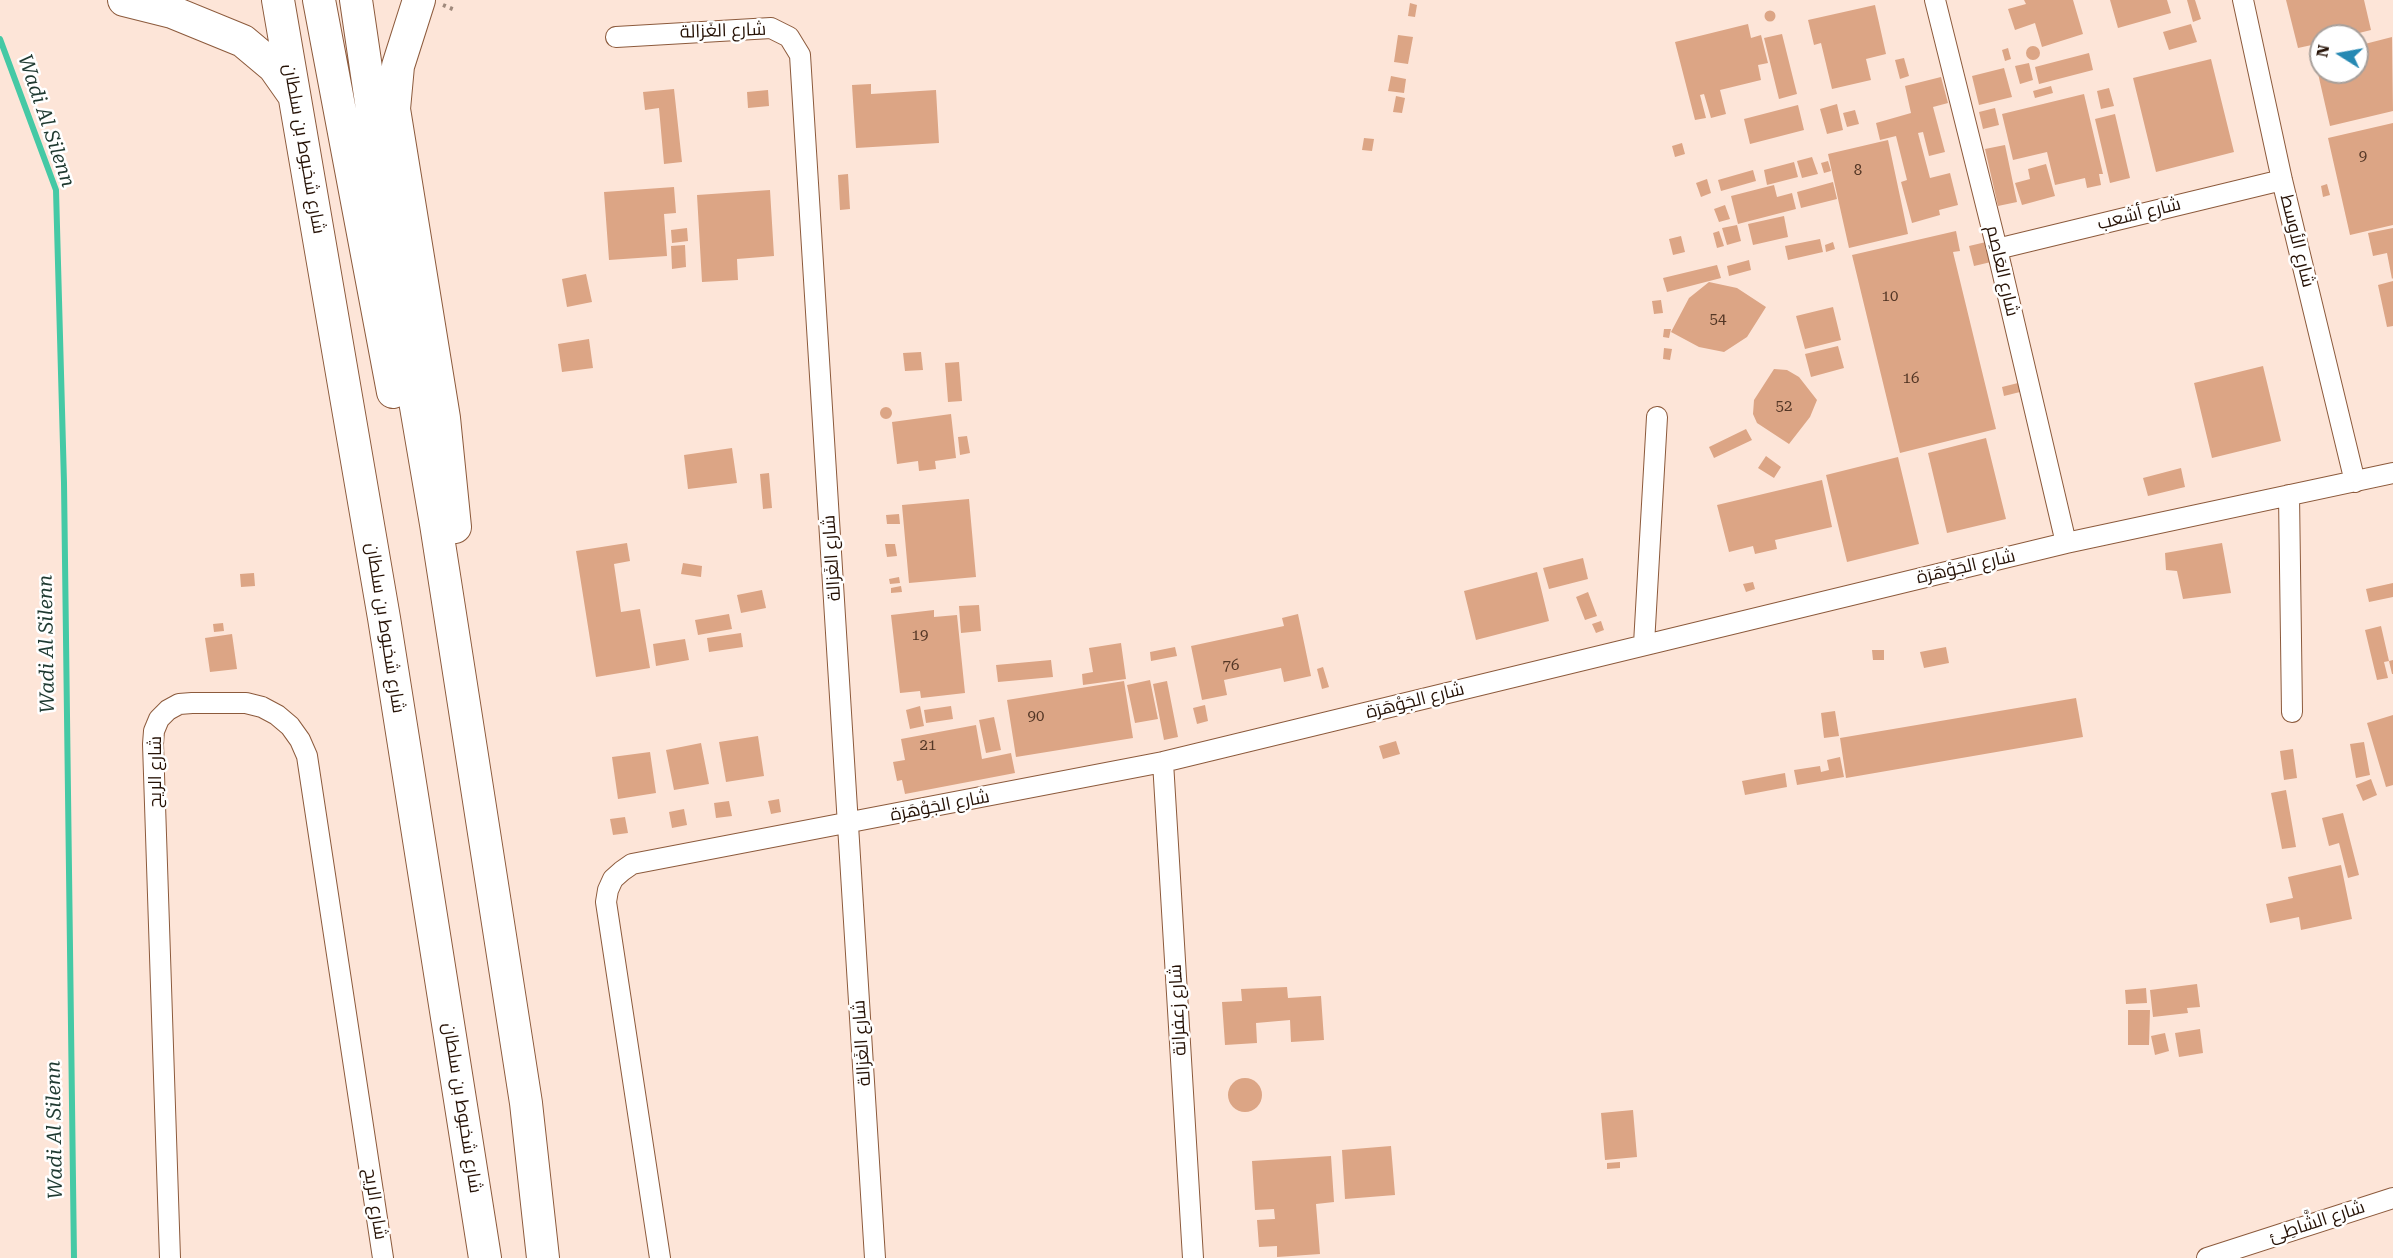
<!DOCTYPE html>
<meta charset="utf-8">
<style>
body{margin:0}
#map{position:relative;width:2393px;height:1258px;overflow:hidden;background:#fde5d8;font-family:"Roboto Serif",serif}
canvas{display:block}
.north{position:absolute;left:2309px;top:24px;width:60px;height:60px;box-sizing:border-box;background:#fff;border:2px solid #a8a09b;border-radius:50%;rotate:281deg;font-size:16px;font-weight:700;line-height:24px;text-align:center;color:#261206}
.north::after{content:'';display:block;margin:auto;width:21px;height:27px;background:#2689b3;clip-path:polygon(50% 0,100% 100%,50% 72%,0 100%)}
</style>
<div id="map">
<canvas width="2393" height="1258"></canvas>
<div class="north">N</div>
</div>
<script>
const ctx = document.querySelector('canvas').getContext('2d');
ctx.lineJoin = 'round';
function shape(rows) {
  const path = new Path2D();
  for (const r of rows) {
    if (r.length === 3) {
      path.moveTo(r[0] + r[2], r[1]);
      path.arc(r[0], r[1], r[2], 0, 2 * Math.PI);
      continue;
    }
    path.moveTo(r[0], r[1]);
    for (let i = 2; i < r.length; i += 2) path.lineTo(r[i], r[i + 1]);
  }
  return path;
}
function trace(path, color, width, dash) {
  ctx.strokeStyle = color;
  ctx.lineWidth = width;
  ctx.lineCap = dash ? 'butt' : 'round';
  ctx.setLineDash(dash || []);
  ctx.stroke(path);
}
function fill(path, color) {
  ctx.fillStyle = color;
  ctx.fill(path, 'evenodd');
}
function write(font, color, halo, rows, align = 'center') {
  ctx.font = font + ' "Roboto Serif",Cairo,serif';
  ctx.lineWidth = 5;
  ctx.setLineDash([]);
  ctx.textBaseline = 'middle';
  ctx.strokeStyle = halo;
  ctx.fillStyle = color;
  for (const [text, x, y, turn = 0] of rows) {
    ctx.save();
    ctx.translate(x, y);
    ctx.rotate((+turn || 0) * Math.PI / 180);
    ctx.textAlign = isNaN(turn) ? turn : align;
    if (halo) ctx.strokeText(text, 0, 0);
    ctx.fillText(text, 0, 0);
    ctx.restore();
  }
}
trace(shape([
 [0,39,56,190,64,483,74,1258]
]), '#45c9a5', 6);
fill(shape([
 [2024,0,2073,0,2083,34,2042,47,2035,23,2015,30,2008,9,2026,4],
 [2110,0,2167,0,2171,13,2118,28],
 [2187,0,2195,0,2201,19,2193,22],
 [2286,0,2364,0,2371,30,2347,36,2321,36,2321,43,2298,48],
 [1410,3,1417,5,1415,17,1408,16],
 [1875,5,1886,54,1866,59,1871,80,1832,89,1821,43,1814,45,1808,20],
 [1770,16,5.5],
 [1748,24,1751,38,1761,35,1768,63,1758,65,1761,80,1720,90,1726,114,1711,118,1704,94,1700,95,1706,118,1695,120,1675,42],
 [2191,24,2197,42,2169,50,2163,32],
 [1782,34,1797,94,1779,99,1764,38],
 [1398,35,1413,37,1408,64,1394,62],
 [2392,37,2393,111,2330,126,2314,56,2321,55,2321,72,2357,72,2357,46],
 [2033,53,7],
 [2008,48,2011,59,2005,61,2002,50],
 [2089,53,2093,70,2039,84,2035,67],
 [1904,58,1909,76,1900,79,1895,60],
 [2211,59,2234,152,2156,172,2133,78],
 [2029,63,2033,80,2020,84,2015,66],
 [2004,68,2012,97,1979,105,1972,76],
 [1391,76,1406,79,1404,93,1388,91],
 [1941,77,1948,103,1933,107,1945,152,1929,156,1923,132,1918,133,1930,178,1950,173,1958,205,1939,210,1940,215,1912,223,1901,182,1907,180,1896,136,1880,140,1876,123,1911,113,1905,86],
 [871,84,871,94,936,90,939,143,856,148,852,85],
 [2051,86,2053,93,2035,98,2033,91],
 [2109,88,2114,106,2101,109,2097,91],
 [674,89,682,162,664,164,659,108,645,110,643,92],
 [768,90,769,106,748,108,747,92],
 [2084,94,2103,174,2099,174,2101,185,2087,188,2085,178,2055,185,2047,152,2013,160,2002,114],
 [1396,96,1405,98,1402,113,1393,112],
 [1837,104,1843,130,1827,134,1820,109],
 [1798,105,1804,130,1750,144,1744,119],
 [1995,108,1999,125,1983,129,1979,112],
 [1855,110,1859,124,1847,127,1843,113],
 [2115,114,2130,178,2110,183,2095,119],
 [2393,123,2393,225,2350,235,2328,138],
 [1364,138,1374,139,1372,151,1362,150],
 [1888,140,1908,234,1849,248,1828,154],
 [1682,143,1685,154,1675,157,1672,146],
 [2005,145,2017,202,1998,206,1985,149],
 [1812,157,1818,174,1802,178,1797,161],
 [1828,161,1831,171,1824,173,1821,163],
 [1794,162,1798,177,1767,185,1764,170],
 [2046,164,2055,196,2022,205,2015,183,2030,179,2028,169],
 [1753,170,1756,181,1721,191,1718,180],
 [848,174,850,209,840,210,838,175],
 [1707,179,1711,193,1701,197,1696,183],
 [1833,182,1837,199,1801,208,1797,192],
 [2327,184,2330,195,2323,197,2321,186],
 [1774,185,1777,197,1792,193,1796,209,1738,224,1731,196],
 [674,187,676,213,664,214,667,256,609,260,604,192],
 [770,190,774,256,737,259,738,280,702,282,697,195],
 [1725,205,1730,219,1719,222,1714,209],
 [1784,216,1788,237,1753,245,1748,224],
 [1737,225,1741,241,1727,245,1722,228],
 [687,228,688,241,672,243,671,230],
 [2393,228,2393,278,2392,279,2387,253,2373,256,2368,233],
 [1719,231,1724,246,1717,248,1713,233],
 [1956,231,1960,251,1953,252,1996,429,1900,453,1852,255],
 [1681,236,1685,252,1673,255,1669,239],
 [1820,239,1823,252,1788,260,1785,246],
 [1833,242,1835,249,1826,252,1825,245],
 [1986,242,1991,262,1974,266,1969,246],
 [685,245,686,267,672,269,671,246],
 [1749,260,1751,270,1729,276,1727,266],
 [1717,265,1721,278,1667,292,1663,278],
 [586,274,592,302,567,307,562,279],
 [2393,281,2393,326,2387,327,2378,285],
 [1709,282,1737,288,1766,307,1747,337,1724,352,1699,347,1671,332,1689,298],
 [1661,300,1663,313,1654,314,1652,301],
 [1833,307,1841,340,1805,349,1796,316],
 [1664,329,1671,329,1669,338,1663,337],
 [589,339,593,368,562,372,558,344],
 [1838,346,1844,368,1811,377,1805,354],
 [1664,348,1672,349,1670,360,1663,359],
 [921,352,923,370,905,371,903,353],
 [959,362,962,401,948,402,945,363],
 [2263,366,2281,441,2212,458,2194,383],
 [1774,369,1787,370,1799,377,1817,400,1810,417,1789,444,1757,423,1753,414,1754,400],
 [2018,383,2020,392,2004,396,2002,387],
 [886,413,6],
 [951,414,956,458,935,461,936,469,919,471,918,461,897,464,892,422],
 [1746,429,1752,440,1714,458,1709,447],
 [967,436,970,453,960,455,958,437],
 [1986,438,2006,519,1947,533,1928,453],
 [732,448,737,483,688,489,684,455],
 [1766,456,1781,467,1774,478,1758,468],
 [1898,457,1919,544,1847,562,1826,475],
 [2181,468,2185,487,2148,496,2143,478],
 [769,473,772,508,763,509,760,474],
 [1822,480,1832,527,1775,540,1777,549,1755,554,1753,546,1729,552,1717,505],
 [969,499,976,577,909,583,902,505],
 [899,514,900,524,887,524,886,515],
 [627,543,630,561,614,564,621,612,640,609,650,668,596,677,576,551],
 [2222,543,2231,593,2183,599,2177,571,2166,570,2165,553],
 [885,544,895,544,897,556,887,557],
 [1583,558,1588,579,1549,589,1543,568],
 [683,563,702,566,701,577,681,574],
 [1537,572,1549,621,1476,640,1464,591],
 [254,573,255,586,241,587,240,574],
 [899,577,900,583,890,584,889,579],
 [1753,582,1755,589,1746,592,1743,584],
 [2393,583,2393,597,2369,602,2366,589],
 [901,586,902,592,891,593,891,588],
 [762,590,766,608,741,613,737,595],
 [1588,592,1597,616,1585,620,1576,597],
 [979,605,981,631,961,633,959,606],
 [934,610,934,617,957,615,965,693,921,698,920,691,900,693,891,615],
 [729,614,732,629,698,635,695,620],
 [1298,614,1311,676,1284,682,1281,668,1224,680,1227,695,1202,700,1191,646,1284,626,1282,618],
 [1601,621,1604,630,1596,633,1592,624],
 [223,623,224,631,214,632,213,624],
 [2381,626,2389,661,2384,662,2388,678,2377,680,2365,630],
 [741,633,743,647,709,652,707,638],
 [232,634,237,669,210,672,205,638],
 [685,639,689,660,656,666,653,644],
 [1121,643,1126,679,1083,685,1082,674,1093,672,1089,648],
 [1175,647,1177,656,1151,661,1150,652],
 [1946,647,1949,663,1924,668,1920,652],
 [1872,650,1884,650,1884,660,1873,660],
 [1051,660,1053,677,998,682,996,665],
 [2393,660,2393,674,2392,674,2389,661],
 [1323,667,1329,687,1322,689,1317,669],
 [1150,680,1158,719,1135,723,1127,685],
 [1124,681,1133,738,1016,757,1007,700],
 [1167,681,1178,737,1164,740,1153,684],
 [2076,698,2083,737,1846,778,1840,738],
 [1205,705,1208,721,1197,724,1193,708],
 [920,706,924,726,910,729,906,710],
 [951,706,953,719,926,723,924,710],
 [1835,711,1839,736,1824,738,1821,713],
 [2393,715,2393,785,2386,787,2367,723],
 [994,717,1001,750,986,753,979,720],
 [976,725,982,759,1011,753,1015,773,905,794,902,780,897,781,893,762,905,760,901,739],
 [758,736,764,776,726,782,719,742],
 [1396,741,1400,754,1383,759,1379,746],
 [2364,742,2370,775,2356,778,2350,744],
 [701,743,709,784,674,790,666,750],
 [2293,749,2297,778,2284,780,2280,751],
 [650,752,656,793,618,799,612,757],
 [1840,757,1844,777,1797,785,1794,770,1820,766,1821,772,1829,770,1827,760],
 [1785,773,1787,787,1745,795,1742,781],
 [2371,779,2377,795,2363,801,2356,785],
 [2286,790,2296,847,2282,849,2271,793],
 [779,799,781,812,771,814,768,801],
 [729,801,732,816,716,818,714,803],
 [684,809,687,825,672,828,669,812],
 [2343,813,2359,875,2348,878,2339,843,2329,846,2322,818],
 [625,817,628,833,613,835,610,819],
 [2341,865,2352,919,2301,930,2299,917,2270,923,2266,904,2293,898,2288,877],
 [2197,984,2200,1007,2187,1008,2188,1013,2153,1017,2150,990],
 [1287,987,1288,998,1321,996,1324,1040,1291,1042,1290,1020,1256,1023,1257,1043,1225,1045,1222,1002,1242,1001,1241,989],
 [2146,988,2147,1003,2126,1004,2125,990],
 [2128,1010,2150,1010,2149,1045,2128,1045],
 [2200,1029,2203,1053,2179,1057,2175,1033],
 [2165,1033,2169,1051,2155,1055,2151,1036],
 [1245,1095,17],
 [1633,1110,1637,1157,1605,1160,1601,1113],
 [1391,1146,1395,1195,1345,1199,1342,1150],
 [1331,1156,1334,1202,1316,1204,1320,1254,1277,1257,1277,1246,1259,1247,1257,1220,1275,1219,1274,1209,1255,1210,1252,1161],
 [1620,1162,1620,1168,1607,1169,1607,1163]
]), '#dca585');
const minor = shape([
 [1935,0,1997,249,2066,543],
 [2243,0,2282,180,2355,482],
 [616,37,771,28,789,37,800,55,875,1258],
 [1997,249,2282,180],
 [2289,495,2292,712],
 [1644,644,1657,417],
 [1163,762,1193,1258],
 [170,1258,153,744,154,731,159,719,168,710,179,704,192,703,246,703,262,707,277,715,290,726,300,740,307,756,383,1258],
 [660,1258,606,902,608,890,613,879,622,871,632,864,1163,762,2066,543,2393,473],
 [2207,1258,2393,1198]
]);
const primary = shape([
 [124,0,172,12,243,41,274,67,293,94],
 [278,0,384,618,485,1258],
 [319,0,393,392],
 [356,0,414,395,436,524,526,1103,543,1258],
 [419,0,398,66,394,109,444,418,455,527]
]);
trace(minor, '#8c5a3c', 22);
trace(primary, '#8c5a3c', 34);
trace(shape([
 [443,5,455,10]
]), '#9f897c', 4, [3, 4.5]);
trace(minor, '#fff', 20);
trace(primary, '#fff', 32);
write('15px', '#543726', null, [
 ["9",2363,157],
 ["8",1858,171],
 ["10",1890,297],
 ["54",1718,320],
 ["16",1911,379],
 ["52",1784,407],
 ["19",920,636],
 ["76",1231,666],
 ["90",1036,717],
 ["21",928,746]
]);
write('18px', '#261206', '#fff', [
 ["شارع الغَزالة",723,31,-2],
 ["شارع شخبوط بن سلطان",304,149,80],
 ["شارع أشعب",2139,214,-14],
 ["شارع الأوسط",2297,241,76],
 ["شارع العَاصِم",2002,271,77],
 ["شارع الغَزالة",832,558,-94],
 ["شارع الجَوْهَرَة",1966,567,-13],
 ["شارع شخبوط بن سلطان",385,628,81],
 ["شارع الجَوْهَرَة",1415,701,-14],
 ["شارع الريح",156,772,-90],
 ["شارع الجَوْهَرَة",940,806,-11],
 ["شارع زعفرانة",1178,1010,-93],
 ["شارع الغَزالة",862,1043,-94],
 ["شارع شخبوط بن سلطان",462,1108,81],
 ["شارع الريح",375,1204,81],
 ["شارع الشَّاطِئ",2317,1222,-18]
]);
write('italic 20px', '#1e3930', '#fff', [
 ["Wadi Al Silenn",46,121,71],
 ["Wadi Al Silenn",47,644,-91],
 ["Wadi Al Silenn",55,1130,-91]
]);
</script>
